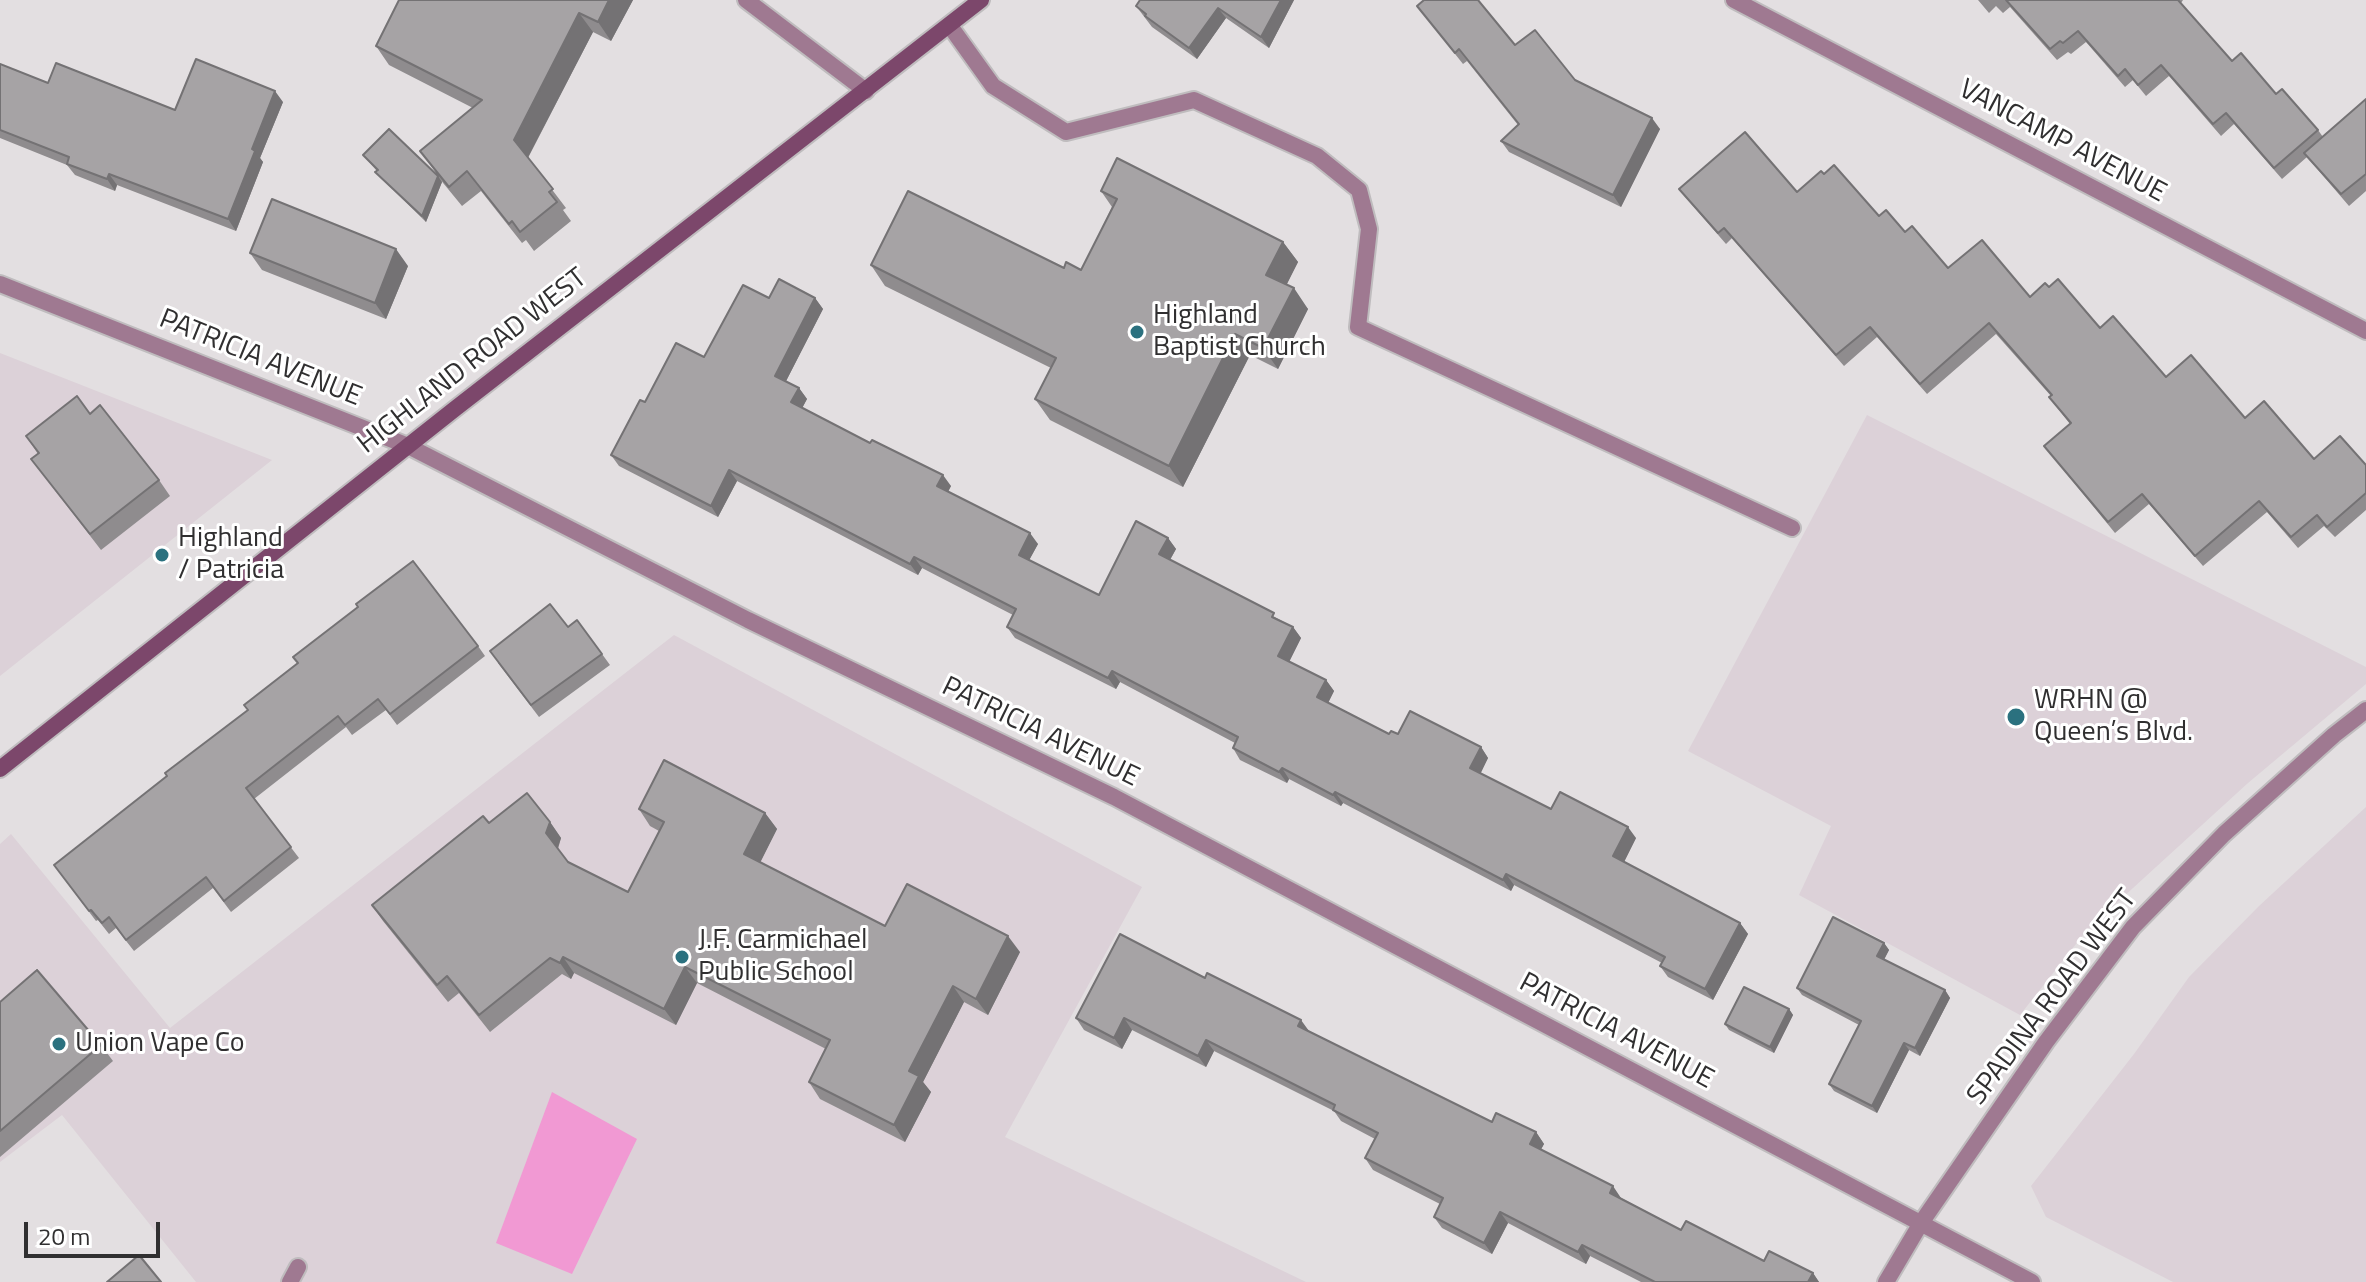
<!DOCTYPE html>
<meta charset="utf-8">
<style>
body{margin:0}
#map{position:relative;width:2366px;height:1282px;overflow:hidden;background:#e3dfe1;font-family:"Titillium Web",sans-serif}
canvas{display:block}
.scale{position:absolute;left:24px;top:1222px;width:136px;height:36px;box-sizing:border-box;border:4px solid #302f30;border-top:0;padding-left:10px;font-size:24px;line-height:28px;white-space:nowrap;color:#302f30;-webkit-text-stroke:6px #fff;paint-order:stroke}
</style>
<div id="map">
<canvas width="2366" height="1282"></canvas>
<div class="scale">20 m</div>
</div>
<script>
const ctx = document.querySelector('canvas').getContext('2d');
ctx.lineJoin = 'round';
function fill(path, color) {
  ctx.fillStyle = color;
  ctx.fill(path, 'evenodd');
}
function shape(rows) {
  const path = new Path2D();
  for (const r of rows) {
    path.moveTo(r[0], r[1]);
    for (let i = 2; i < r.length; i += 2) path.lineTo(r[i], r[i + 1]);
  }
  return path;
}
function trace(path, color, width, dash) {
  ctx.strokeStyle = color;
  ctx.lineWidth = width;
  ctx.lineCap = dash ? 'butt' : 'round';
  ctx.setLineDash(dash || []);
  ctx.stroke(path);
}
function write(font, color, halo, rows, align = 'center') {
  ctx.font = font + ' "Titillium Web",sans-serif';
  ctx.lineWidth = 6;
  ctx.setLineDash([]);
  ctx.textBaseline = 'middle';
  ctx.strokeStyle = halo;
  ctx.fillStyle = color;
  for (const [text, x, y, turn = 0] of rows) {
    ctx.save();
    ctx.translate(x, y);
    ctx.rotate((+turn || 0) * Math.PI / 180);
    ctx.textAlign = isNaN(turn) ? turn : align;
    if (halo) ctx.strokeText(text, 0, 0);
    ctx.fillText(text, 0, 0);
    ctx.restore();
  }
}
fill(shape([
 [0,353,272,460,0,676],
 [1867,415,2366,667,2366,684,2248,783,2087,930,2020,1015,1799,895,1831,826,1688,751],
 [674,635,1142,887,1005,1137,1306,1282,196,1282,62,1115,0,1162,0,844,11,834,170,1028],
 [2366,807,2366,1282,2173,1282,2046,1217,2031,1186,2134,1054,2189,977,2259,906]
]), '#dcd1d8');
fill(shape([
 [552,1092,637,1139,572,1274,496,1243]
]), '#f199d3');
const lane = shape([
 [746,0,866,91],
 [950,26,993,86,1066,132,1194,100,1317,156,1359,190,1369,229,1358,327,1792,528]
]);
const street = shape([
 [1734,0,2366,331],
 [0,284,408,446,748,620,1114,797,2032,1282],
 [290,1282,298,1267],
 [1886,1282,1921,1223,2046,1042,2133,927,2224,834,2334,735,2366,710]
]);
const secondary = shape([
 [0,769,456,408,981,0]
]);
trace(lane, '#bfbcbe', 20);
trace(street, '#bfbcbe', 20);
trace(secondary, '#bfbcbe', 20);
trace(lane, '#9f7991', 16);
trace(street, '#9f7991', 16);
trace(secondary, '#7c476b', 16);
fill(shape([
 [399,0,633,0,611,41,593,32,528,158,566,208,563,210,571,221,534,251,526,240,522,243,481,191,462,206,439,178,442,182,426,222,380,177,375,172,377,171,363,155,438,175,420,151,473,108,389,65,376,46],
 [1294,0,1269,48,1226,18,1197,59,1152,27,1136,6],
 [1978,0,2183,0,2181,3,2232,61,2276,94,2318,130,2323,137,2366,99,2366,191,2349,206,2307,157,2282,179,2234,124,2221,136,2169,76,2146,96,2133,80,2125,87,2086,42,2071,54,2068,52,2057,60,2010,7,2003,13,1996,6,1989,13],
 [1417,6,1515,45,1660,129,1621,207,1509,152,1501,141,1518,125,1467,61,1463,64],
 [0,64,48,83,175,110,283,102,260,158,263,162,236,231,117,185,115,191,75,175,67,165,0,138],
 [1824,174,1879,216,1905,232,1948,268,2030,297,2049,287,2166,377,2245,418,2314,459,2366,465,2366,510,2335,537,2324,526,2298,548,2267,512,2203,566,2149,504,2115,533,2044,446,2070,424,2049,397,2051,396,1996,334,1927,394,1877,337,1844,366,1732,238,1726,244,1687,199,1679,189,1797,192],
 [1101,191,1283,242,1298,262,1286,285,1308,309,1278,369,1250,355,1183,487,1050,420,1035,399,1051,368,885,286,871,265,1064,268,1081,270,1112,207],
 [250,253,408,266,386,319,262,270],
 [769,298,815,298,823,309,786,381,799,388,807,399,802,408,951,486,948,492,1038,544,1029,560,1099,595,1168,538,1176,549,1170,560,1293,627,1301,638,1289,662,1326,680,1334,691,1328,703,1389,734,1398,734,1481,747,1488,758,1480,773,1551,809,1636,838,1624,862,1740,923,1748,934,1713,1000,1668,977,1660,966,1662,963,1514,885,1511,891,1343,803,1341,806,1289,779,1287,783,1240,760,1233,748,1235,743,1120,682,1116,689,1015,638,1007,627,1013,615,922,568,918,575,737,481,718,517,619,466,611,455,645,402,704,357],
 [90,414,159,480,170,496,101,550,31,459,38,454,26,436],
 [568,627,602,654,610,665,539,717,498,663],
 [478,646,485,656,397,725,386,710,352,735,346,727,254,799,299,858,231,912,213,888,134,951,116,928,109,934,98,920,96,921,62,876,167,776,248,710,298,664],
 [639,809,765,813,777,829,760,862,885,926,1020,952,988,1015,964,1002,923,1082,931,1092,905,1142,820,1099,809,1082,826,1049,697,983,676,1025,574,973,571,979,562,974,490,1032,459,993,448,1002,383,921,372,905,489,823,550,822,561,838,558,849,568,862,628,892,659,831,650,826],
 [1120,934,1308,1031,1492,1122,1536,1132,1544,1144,1541,1149,1621,1198,1681,1230,1764,1261,1813,1273,1819,1282,1641,1282,1590,1256,1586,1264,1508,1223,1492,1254,1442,1228,1434,1217,1440,1204,1373,1170,1365,1158,1375,1139,1341,1121,1334,1111,1214,1051,1206,1067,1132,1030,1122,1049,1084,1030,1076,1018],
 [1884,943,1889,950,1884,960,1945,990,1950,998,1920,1056,1909,1050,1877,1113,1834,1091,1829,1084,1859,1025,1802,995,1797,988],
 [0,1002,101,1045,113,1061,0,1157],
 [1789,1009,1793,1015,1774,1053,1729,1030,1725,1024]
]), '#8f8c8e');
fill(shape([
 [609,0,633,0,611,41,598,22],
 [1281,0,1294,0,1269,48,1261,37],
 [1218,8,1226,18,1197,59,1189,48],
 [579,13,593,32,527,159,514,140],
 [275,91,283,102,260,158,263,162,236,231,228,219,252,149],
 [1652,118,1660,129,1621,207,1613,195],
 [109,174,117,185,115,191,107,179],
 [438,176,442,182,426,222,422,216],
 [1283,242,1298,262,1281,296,1266,275],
 [396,249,408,266,386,319,375,303],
 [1294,288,1308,309,1278,369,1263,348],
 [815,298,823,309,783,387,775,376],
 [1235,334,1250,355,1183,487,1169,466],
 [799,388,807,399,799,414,791,402],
 [729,470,737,481,718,517,711,506],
 [943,475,951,486,945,497,937,486],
 [1030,533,1038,544,1026,566,1019,555],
 [1168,538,1176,549,1167,565,1159,554],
 [914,557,922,568,918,575,910,564],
 [1293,627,1301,638,1286,668,1278,656],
 [1112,671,1120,682,1116,689,1108,678],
 [1326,680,1334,691,1325,709,1317,697],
 [1481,747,1488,758,1478,779,1470,768],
 [1282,768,1289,779,1287,783,1279,772],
 [1335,792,1343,803,1341,806,1333,795],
 [765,813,777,829,756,871,744,854],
 [550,822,561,838,557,850,546,833],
 [1628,827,1636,838,1621,868,1613,856],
 [1506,874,1514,885,1511,891,1503,880],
 [1740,923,1748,934,1713,1000,1705,989],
 [1008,936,1020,952,988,1015,976,999],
 [1884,943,1889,950,1882,963,1877,956],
 [563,957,574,973,571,979,560,963],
 [685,967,697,983,676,1025,664,1009],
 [953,986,964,1002,923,1082,931,1092,905,1142,894,1125,909,1071],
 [1945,990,1950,998,1920,1056,1915,1048],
 [1789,1009,1793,1015,1774,1053,1770,1047],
 [1124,1018,1132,1030,1122,1049,1114,1038],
 [1301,1020,1309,1031,1298,1026],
 [1206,1040,1214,1051,1206,1067,1198,1056],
 [1904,1043,1909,1050,1877,1113,1872,1106],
 [1536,1132,1544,1144,1538,1155,1530,1144],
 [1613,1186,1621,1198,1618,1204,1610,1193],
 [1500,1212,1508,1223,1492,1254,1484,1243],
 [1582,1245,1590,1256,1586,1264,1578,1252],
 [1813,1273,1819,1282,1808,1282]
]), '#747274');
const building = shape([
 [399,0,609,0,598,22,579,13,514,140,553,189,549,192,557,202,520,232,512,221,509,224,467,171,449,187,420,151,482,100,376,46,399,0],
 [1140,0,1281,0,1261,37,1218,8,1189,48,1145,16,1146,14,1136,6,1140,0],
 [1424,0,1478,0,1515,45,1535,30,1575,80,1652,118,1613,195,1501,141,1519,124,1459,49,1455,53,1417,6,1424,0],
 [2006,0,2178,0,2232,61,2241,53,2276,94,2282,89,2318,130,2274,168,2226,113,2213,124,2161,65,2138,85,2125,69,2118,76,2078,31,2063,43,2060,41,2050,49,2006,0],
 [196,59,275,91,252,149,255,151,228,219,109,174,107,179,67,164,69,157,0,130,0,64,48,83,56,63,175,110,196,59],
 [2366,99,2366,174,2341,194,2304,153,2366,99],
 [389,129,438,176,422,216,375,172,378,170,363,155,389,129],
 [1745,132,1797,192,1821,171,1824,174,1834,165,1879,216,1886,210,1905,232,1912,226,1948,268,1982,240,2030,297,2045,283,2049,287,2058,279,2100,328,2113,316,2166,377,2191,355,2245,418,2264,401,2314,459,2340,436,2366,465,2366,493,2327,527,2317,515,2291,537,2259,501,2195,556,2142,494,2108,522,2044,446,2071,423,2049,397,2052,395,1989,323,1920,384,1870,327,1836,355,1724,228,1718,233,1679,189,1745,132],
 [1117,158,1283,242,1266,275,1294,288,1263,348,1235,334,1169,466,1035,399,1056,358,871,265,908,191,1064,268,1066,262,1081,270,1117,199,1101,191,1117,158],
 [272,199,396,249,375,303,250,253,272,199],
 [779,279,815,298,775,376,799,388,791,402,870,443,872,440,943,475,937,486,1030,533,1019,555,1099,595,1136,521,1168,538,1159,554,1274,613,1272,617,1293,627,1278,656,1326,680,1317,697,1389,734,1391,731,1398,734,1410,711,1481,747,1470,768,1551,809,1560,792,1628,827,1613,856,1740,923,1705,989,1660,966,1665,957,1506,874,1503,880,1335,792,1333,795,1282,768,1279,772,1233,748,1238,737,1112,671,1108,678,1007,627,1016,609,914,557,910,564,729,470,711,506,611,455,640,400,645,402,676,343,704,357,743,285,769,298,779,279],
 [77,396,90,414,100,405,159,480,90,534,31,459,39,453,26,436,77,396],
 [413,561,478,646,390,714,378,699,345,725,338,716,246,788,291,847,224,901,206,877,126,940,109,917,102,923,91,910,89,911,54,865,167,776,165,773,248,710,244,705,298,663,293,657,358,607,356,604,413,561],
 [550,604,568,627,577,620,602,654,531,705,490,651,550,604],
 [664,760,765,813,744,854,885,926,907,884,1008,936,976,999,953,986,909,1071,919,1076,894,1125,809,1082,830,1040,685,967,664,1009,563,957,560,963,550,958,479,1015,447,976,437,985,372,905,483,816,489,823,527,793,550,822,546,833,568,862,628,892,664,822,639,809,664,760],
 [1833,917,1884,943,1877,956,1945,990,1915,1048,1904,1043,1872,1106,1829,1084,1861,1021,1797,988,1833,917],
 [1120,934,1205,978,1207,973,1301,1020,1298,1026,1492,1122,1496,1113,1536,1132,1530,1144,1613,1186,1610,1193,1681,1230,1686,1221,1764,1261,1769,1251,1813,1273,1808,1282,1655,1282,1582,1245,1578,1252,1500,1212,1484,1243,1434,1217,1443,1198,1365,1158,1378,1133,1333,1110,1335,1105,1206,1040,1198,1056,1124,1018,1114,1038,1076,1018,1120,934],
 [37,970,101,1045,0,1131,0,1002,37,970],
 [1744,987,1789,1009,1770,1047,1725,1024,1744,987],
 [139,1255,161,1282,107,1282,139,1255]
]);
fill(building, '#a6a3a5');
trace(building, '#747274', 2);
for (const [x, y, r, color] of [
 [1137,332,8,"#2b717f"],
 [162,555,8,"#2b717f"],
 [2016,717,10,"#2b717f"],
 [682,957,8,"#2b717f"],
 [59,1044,8,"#2b717f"]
]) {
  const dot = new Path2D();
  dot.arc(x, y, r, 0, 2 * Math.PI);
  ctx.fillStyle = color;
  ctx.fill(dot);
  trace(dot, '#fff', 3);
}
write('28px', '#302f30', '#fff', [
 ["VANCAMP AVENUE",2062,142,28],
 ["PATRICIA AVENUE",260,359,22],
 ["HIGHLAND ROAD WEST",473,362,-38],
 ["PATRICIA AVENUE",1040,733,26],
 ["SPADINA ROAD WEST",2053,998,-53],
 ["PATRICIA AVENUE",1616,1032,28]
]);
write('28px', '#302f30', '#fff', [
 ["Highland",1153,316],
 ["Baptist Church",1153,348],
 ["Highland",178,539],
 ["/ Patricia",178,571],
 ["WRHN @",2034,701],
 ["Queen’s Blvd.",2034,733],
 ["J.F. Carmichael",698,941],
 ["Public School",698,973],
 ["Union Vape Co",75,1044]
], 'left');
</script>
